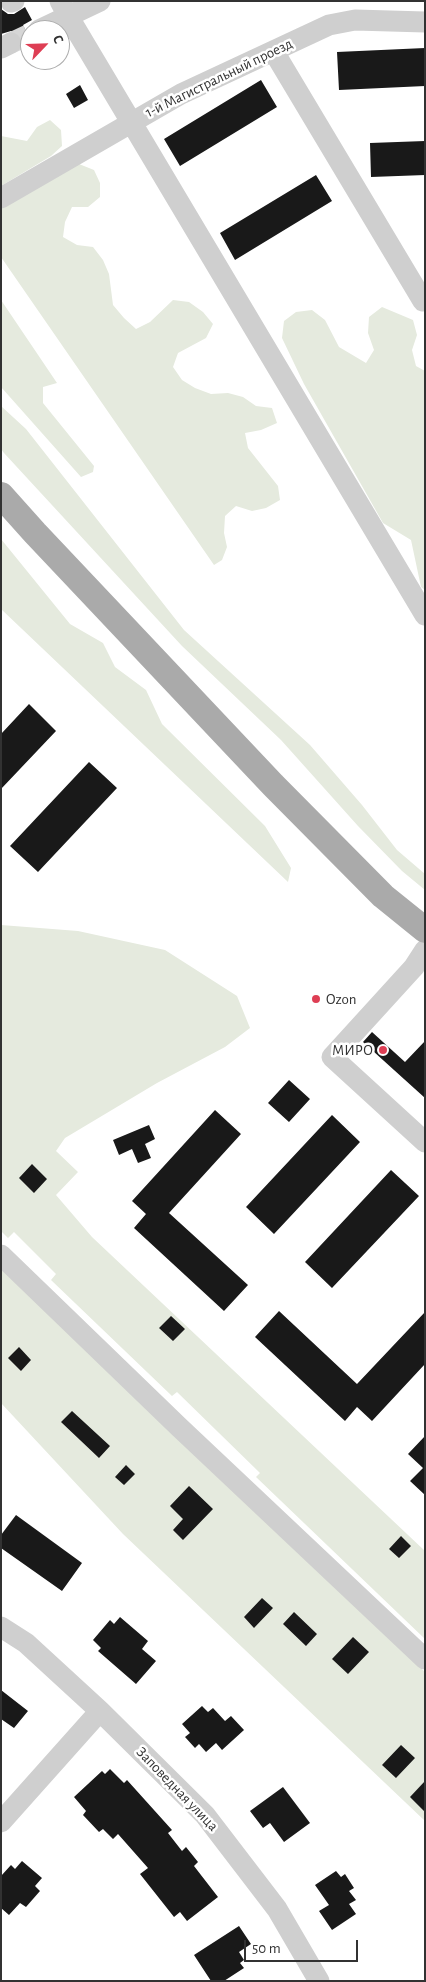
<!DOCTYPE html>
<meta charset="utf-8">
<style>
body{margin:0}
#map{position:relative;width:426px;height:1982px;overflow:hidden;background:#fff;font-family:"Alegreya Sans",sans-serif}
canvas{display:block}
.frame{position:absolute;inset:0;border:2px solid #323232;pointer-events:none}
.north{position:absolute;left:20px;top:20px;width:50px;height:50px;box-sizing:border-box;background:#fff;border:1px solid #adadad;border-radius:50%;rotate:66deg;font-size:14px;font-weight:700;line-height:20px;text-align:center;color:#323232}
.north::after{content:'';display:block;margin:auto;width:18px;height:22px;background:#de3e54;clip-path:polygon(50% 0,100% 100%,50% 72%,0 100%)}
.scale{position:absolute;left:244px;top:1940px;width:114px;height:22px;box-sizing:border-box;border:2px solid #323232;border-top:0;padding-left:6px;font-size:15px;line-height:18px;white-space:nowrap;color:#323232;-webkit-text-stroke:4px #fff;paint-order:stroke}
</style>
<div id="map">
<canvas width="426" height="1982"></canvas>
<div class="frame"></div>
<div class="north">С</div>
<div class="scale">50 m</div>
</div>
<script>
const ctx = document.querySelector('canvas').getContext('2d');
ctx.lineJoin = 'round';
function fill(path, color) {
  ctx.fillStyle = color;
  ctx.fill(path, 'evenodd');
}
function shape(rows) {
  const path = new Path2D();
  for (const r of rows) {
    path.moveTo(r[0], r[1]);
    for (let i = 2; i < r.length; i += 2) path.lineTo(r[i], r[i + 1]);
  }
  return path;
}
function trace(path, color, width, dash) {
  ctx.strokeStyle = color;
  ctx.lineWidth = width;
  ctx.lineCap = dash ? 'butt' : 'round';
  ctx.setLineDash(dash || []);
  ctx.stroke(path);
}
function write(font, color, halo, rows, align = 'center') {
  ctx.font = font + ' "Alegreya Sans",sans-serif';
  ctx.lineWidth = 5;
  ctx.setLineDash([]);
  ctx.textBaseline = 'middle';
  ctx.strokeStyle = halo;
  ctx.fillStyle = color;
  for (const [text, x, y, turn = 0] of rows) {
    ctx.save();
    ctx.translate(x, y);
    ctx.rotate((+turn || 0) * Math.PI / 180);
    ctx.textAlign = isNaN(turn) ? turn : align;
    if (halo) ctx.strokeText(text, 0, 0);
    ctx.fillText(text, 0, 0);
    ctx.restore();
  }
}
fill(shape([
 [50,120,61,130,62,146,51,156,1,186,1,136,27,141,37,127],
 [79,164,94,170,100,183,100,197,88,207,72,207,65,222,63,237,77,245,93,247,103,260,109,274,113,305,124,318,136,329,150,322,173,300,189,302,203,312,213,324,206,338,178,353,173,367,182,380,195,388,211,394,228,393,243,397,256,406,272,408,277,423,261,430,245,433,248,448,278,486,280,500,266,508,252,511,236,506,225,516,224,533,227,547,222,560,214,565,1,257,1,208],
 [1,300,57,383,43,387,43,403,94,466,93,472,81,477,1,387],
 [382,307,413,320,417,335,412,350,416,366,425,371,425,590,421,587,411,540,383,523,304,384,282,338,284,321,296,312,312,310,325,320,339,347,366,363,374,350,368,333,369,317],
 [1,406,26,429,184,630,310,745,362,805,397,850,425,874,425,890,402,871,358,826,281,740,182,646,4,453,1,449],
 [1,539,70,624,103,643,115,667,146,690,162,724,265,826,291,868,288,882,1,609],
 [1,925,78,931,165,950,237,996,250,1028,225,1047,157,1083,65,1138,56,1151,78,1172,56,1195,92,1237,425,1551,425,1639,256,1477,260,1473,177,1392,172,1396,51,1280,56,1274,14,1232,8,1238,1,1231],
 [1,1261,425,1672,425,1821,123,1534,1,1403]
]), '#e5eade');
fill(shape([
 [25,7,32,20,23,25,30,40,30,45,22,49,22,38,18,33,11,31,1,34,1,9,8,14,14,14],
 [425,48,425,86,339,90,337,52],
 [261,80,277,107,180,166,164,139],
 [80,85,88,100,74,108,66,94],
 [425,141,425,175,371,177,370,143],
 [316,175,332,201,235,260,220,233],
 [29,704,56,731,1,789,1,734],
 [89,762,117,788,38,872,10,846],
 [372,1032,405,1062,425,1041,425,1098,363,1042],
 [289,1080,310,1099,289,1122,268,1103],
 [215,1110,241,1134,169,1213,248,1285,224,1311,134,1228,146,1214,132,1201],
 [332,1115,360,1142,274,1234,246,1207],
 [149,1125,155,1139,145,1144,151,1158,138,1163,132,1149,119,1155,113,1140],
 [32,1164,47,1179,34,1193,19,1178],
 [391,1170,419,1196,332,1288,305,1262],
 [279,1311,357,1384,425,1312,425,1364,372,1421,357,1407,345,1421,255,1337],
 [171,1316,185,1329,173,1341,159,1328],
 [19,1347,31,1360,21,1371,8,1358],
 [72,1411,110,1446,99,1458,61,1422],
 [425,1436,425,1495,410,1481,423,1468,408,1454],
 [126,1465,135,1474,124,1485,115,1477],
 [189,1486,213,1509,183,1540,173,1530,183,1519,170,1506],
 [16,1515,82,1563,62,1591,1,1548,1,1535],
 [401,1536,411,1546,399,1558,389,1549],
 [262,1598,273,1608,254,1628,244,1617],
 [294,1612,317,1634,306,1646,283,1624],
 [120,1617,148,1641,142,1649,156,1661,136,1684,98,1651,101,1648,93,1640,110,1620,114,1624],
 [353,1637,369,1652,348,1674,332,1659],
 [1,1690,28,1711,14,1728,1,1719],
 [202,1706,208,1712,213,1708,225,1721,231,1716,244,1730,222,1750,216,1743,206,1752,199,1744,195,1748,185,1737,190,1733,182,1724],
 [401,1745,415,1758,396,1778,382,1765],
 [110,1769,124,1783,127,1780,172,1830,168,1833,182,1851,186,1847,198,1862,194,1866,218,1897,187,1921,180,1912,174,1917,140,1874,148,1868,118,1834,113,1839,103,1829,99,1832,83,1815,86,1811,74,1797,102,1771,105,1774],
 [425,1781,425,1812,410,1797],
 [283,1787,310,1823,284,1842,270,1823,263,1828,250,1811],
 [22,1861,42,1878,35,1886,40,1891,26,1907,20,1903,9,1915,1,1908,1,1876,11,1865,15,1869],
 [336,1871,341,1877,345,1874,354,1888,349,1891,356,1900,349,1904,356,1914,332,1930,319,1911,329,1905,315,1885],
 [239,1926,251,1944,239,1952,244,1960,240,1963,244,1968,224,1981,211,1981,194,1955]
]), '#191919');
trace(shape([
 [11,43,28,35]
]), '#d6d6d6', 21, [21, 11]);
trace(shape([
 [60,1,68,16,425,615],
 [11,2,14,1],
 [39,30,100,1],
 [1,48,11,43],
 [274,52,423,301],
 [1,198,181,94,329,25,355,20,425,22],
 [425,950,414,967,332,1057,425,1142],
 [1,1255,179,1427,425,1659],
 [1,1627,26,1643,100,1711,205,1815,277,1909,319,1981],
 [1,1822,100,1711]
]), '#cfcfcf', 21);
trace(shape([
 [1,495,35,533,273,785,383,896,425,930]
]), '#aaa', 26);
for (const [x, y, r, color] of [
 [316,999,5,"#de3e54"],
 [383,1050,5,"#de3e54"]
]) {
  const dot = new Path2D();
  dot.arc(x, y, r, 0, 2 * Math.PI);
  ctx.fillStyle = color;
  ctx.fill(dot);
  trace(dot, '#fff', 2);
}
write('15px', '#323232', '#fff', [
 ["1-й Магистральный проезд",219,78,-26],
 ["Заповедная улица",177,1789,46]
]);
write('15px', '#323232', '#fff', [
 ["Ozon",326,999],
 ["МИРО",373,1050,"right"]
], 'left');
</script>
